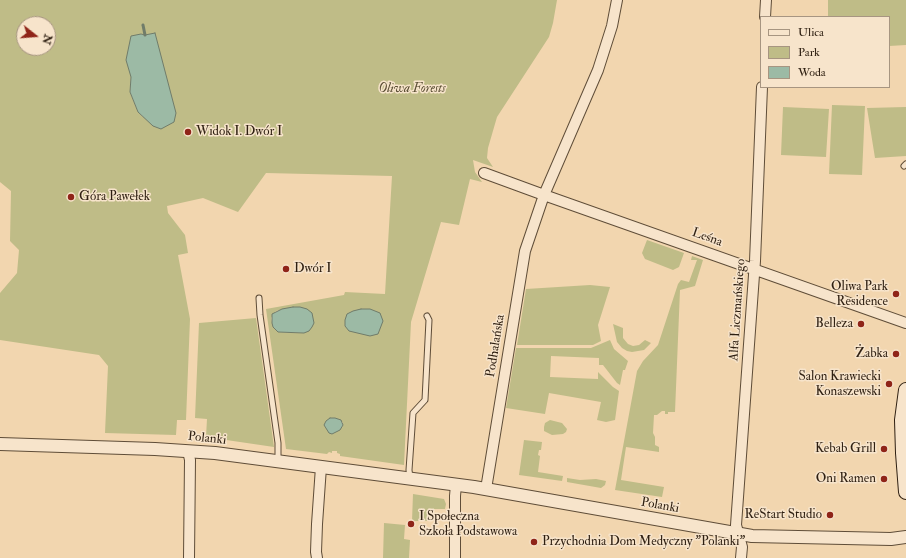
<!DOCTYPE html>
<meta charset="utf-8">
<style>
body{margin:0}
#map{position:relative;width:906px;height:558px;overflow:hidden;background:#f2d6af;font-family:"IM FELL Double Pica",serif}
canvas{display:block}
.legend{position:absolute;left:760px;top:16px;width:130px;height:72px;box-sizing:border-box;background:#f7e4cb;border:1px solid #a79581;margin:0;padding:5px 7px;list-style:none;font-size:12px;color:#2e1f11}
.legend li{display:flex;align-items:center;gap:8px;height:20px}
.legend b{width:20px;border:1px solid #a79581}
.north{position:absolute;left:16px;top:16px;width:40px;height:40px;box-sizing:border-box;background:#f7e4cb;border:1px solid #a79581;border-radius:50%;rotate:107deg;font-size:11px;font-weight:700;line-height:16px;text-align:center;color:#2e1f11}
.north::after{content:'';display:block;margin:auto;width:14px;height:18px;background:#8f2418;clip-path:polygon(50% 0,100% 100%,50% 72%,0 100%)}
</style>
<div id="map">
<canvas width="906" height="558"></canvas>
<ul class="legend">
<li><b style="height:5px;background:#f7e4cb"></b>Ulica</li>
<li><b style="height:11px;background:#bfbc87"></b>Park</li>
<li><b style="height:11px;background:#9cbaa5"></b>Woda</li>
</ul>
<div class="north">N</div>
</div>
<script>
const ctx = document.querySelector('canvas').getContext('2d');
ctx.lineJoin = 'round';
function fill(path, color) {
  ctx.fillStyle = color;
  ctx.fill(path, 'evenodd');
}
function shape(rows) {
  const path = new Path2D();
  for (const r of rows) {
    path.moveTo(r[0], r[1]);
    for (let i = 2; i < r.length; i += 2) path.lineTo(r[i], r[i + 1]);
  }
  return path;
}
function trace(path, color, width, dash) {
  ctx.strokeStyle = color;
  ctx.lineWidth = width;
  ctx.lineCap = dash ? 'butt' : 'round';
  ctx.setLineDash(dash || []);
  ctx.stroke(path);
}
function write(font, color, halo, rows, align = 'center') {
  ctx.font = font + ' "IM FELL Double Pica",serif';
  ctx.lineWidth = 3;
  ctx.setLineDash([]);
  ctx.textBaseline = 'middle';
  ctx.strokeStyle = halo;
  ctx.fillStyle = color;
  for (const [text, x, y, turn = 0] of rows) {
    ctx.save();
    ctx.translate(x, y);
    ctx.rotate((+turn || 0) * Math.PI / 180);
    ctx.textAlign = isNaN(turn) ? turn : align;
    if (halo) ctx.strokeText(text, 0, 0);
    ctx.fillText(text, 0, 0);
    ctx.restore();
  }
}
fill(shape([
 [0,0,557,0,553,23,549,37,497,117,488,148,487,158,493,167,473,160,475,172,482,182,470,179,459,225,441,222,411,322,404,465,340,456,340,454,337,453,337,451,332,451,332,453,329,452,327,454,286,449,266,309,344,295,345,292,385,294,392,176,266,173,238,212,203,198,167,206,168,213,185,235,188,253,178,255,190,319,186,420,177,420,176,435,105,433,108,366,99,355,0,340,0,293,17,273,19,250,10,241,11,191,0,182],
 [24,24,48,24,48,48,24,48],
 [141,34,145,35,143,117,138,112,130,92,131,77],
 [293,307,300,307,304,333,278,332,273,327,271,318,276,311],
 [326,421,343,422,342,428,325,428],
 [828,0,906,0,906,45,889,46,889,17,828,17],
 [832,105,865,106,862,175,829,174],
 [783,107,829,109,826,157,781,155],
 [906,107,906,156,875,158,867,108],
 [647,240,684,253,679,267,673,270,645,259,642,253],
 [692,256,703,260,695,286,680,290,675,412,668,412,668,414,665,414,665,411,662,411,657,415,654,415,653,433,655,437,655,445,659,447,659,452,626,447,621,480,664,487,662,497,615,490,637,371,643,361,658,345,678,284,681,280,689,282,697,260,691,260],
 [590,285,610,287,598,325,601,341,593,345,517,345,526,289],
 [256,318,274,447,206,437,207,419,195,418,199,323],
 [613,324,623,328,623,338,628,344,633,346,639,345,645,340,651,343,644,350,632,352,627,351,622,348,617,342],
 [610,340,614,349,628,361,625,370,623,370,620,385,617,383,603,365,599,365,599,358,551,356,550,377,598,379,598,372,613,387,619,391,615,420,606,422,597,420,601,402,549,393,545,414,506,408,516,348,591,348],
 [550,420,562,423,567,429,566,432,563,434,552,435,544,431,544,427,545,423],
 [524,440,542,442,541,450,539,450,538,455,540,456,538,472,563,476,562,481,519,475],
 [567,478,580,480,596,479,606,481,605,485,601,488,567,482],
 [413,494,444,499,446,504,445,509,428,509,427,521,412,521],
 [384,523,405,525,404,539,410,540,409,558,383,558]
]), '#bfbc87');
const water = shape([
 [155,33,176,113,174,122,161,129,153,126,138,112,130,92,131,77,126,60,131,36,141,34,145,35,155,33],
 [293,307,300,307,307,309,312,313,314,323,312,327,309,331,304,333,278,332,273,327,272,323,272,314,282,309,293,307],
 [361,309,370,309,380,313,383,321,378,334,370,336,349,331,345,326,345,320,347,314,353,311,361,309],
 [330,418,335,418,341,420,343,425,340,430,332,434,329,433,324,425,326,421,330,418]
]);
fill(water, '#9cbaa5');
trace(water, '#707c6a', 1);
trace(shape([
 [143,25,145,35]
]), '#707c6a', 3);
const service = shape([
 [904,166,906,164],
 [259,298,260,315,278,443,278,462],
 [410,478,409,470,413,413,425,400,429,320,427,316]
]);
const minor = shape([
 [617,0,612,26,598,70,544,195,906,323],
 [765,17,766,0],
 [484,173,544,195,525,251,486,489],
 [188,451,190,460,189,558],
 [317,558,316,552,317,524,321,467],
 [455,558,455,496,456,485],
 [741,558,742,547,736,525,755,261,762,87]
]);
const tertiary = shape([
 [0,444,155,449,215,453,474,487,752,536,891,539,906,537]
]);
const secondary = shape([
 [906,390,902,420,903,453,906,492]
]);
trace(service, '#5f4d38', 7);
trace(minor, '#5f4d38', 12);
trace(tertiary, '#5f4d38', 14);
trace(secondary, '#2e1f11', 16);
trace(service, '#f7e4cb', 5);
trace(minor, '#f7e4cb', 10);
trace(tertiary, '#f7e4cb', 12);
trace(secondary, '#f7e4cb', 14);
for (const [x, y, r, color] of [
 [188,132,4,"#8f2418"],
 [71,197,4,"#8f2418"],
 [286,269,4,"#8f2418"],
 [896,294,4,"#8f2418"],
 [861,324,4,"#8f2418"],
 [896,354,4,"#8f2418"],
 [889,384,4,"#8f2418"],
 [884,449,4,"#8f2418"],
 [884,479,4,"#8f2418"],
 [830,515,4,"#8f2418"],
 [411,524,4,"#8f2418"],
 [534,542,4,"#8f2418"]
]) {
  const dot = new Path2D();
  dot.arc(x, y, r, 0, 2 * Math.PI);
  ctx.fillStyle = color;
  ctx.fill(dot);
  trace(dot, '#f7e4cb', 1.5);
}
write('italic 13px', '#5a4e34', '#f7e4cb', [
 ["Oliwa Forests",412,89]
]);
write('13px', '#2e1f11', '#f7e4cb', [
 ["Widok I. Dwór I",196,132,"left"],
 ["Góra Pawełek",79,197,"left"],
 ["Dwór I",294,269,"left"],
 ["Oliwa Park",888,287],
 ["Residence",888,302],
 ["Belleza",853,324],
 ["Żabka",888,354],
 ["Salon Krawiecki",881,377],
 ["Konaszewski",881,392],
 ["Kebab Grill",876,449],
 ["Oni Ramen",876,479],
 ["ReStart Studio",822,515],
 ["I Społeczna",419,517,"left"],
 ["Szkoła Podstawowa",419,532,"left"],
 ["Przychodnia Dom Medyczny \"Polanki\"",542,542,"left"]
], 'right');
write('13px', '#2e1f11', '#f7e4cb', [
 ["Leśna",707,238,20],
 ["Alfa Liczmańskiego",738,310,-86],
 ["Podhalańska",496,346,-81],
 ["Polanki",207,439,6],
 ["Polanki",660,506,10]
]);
</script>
